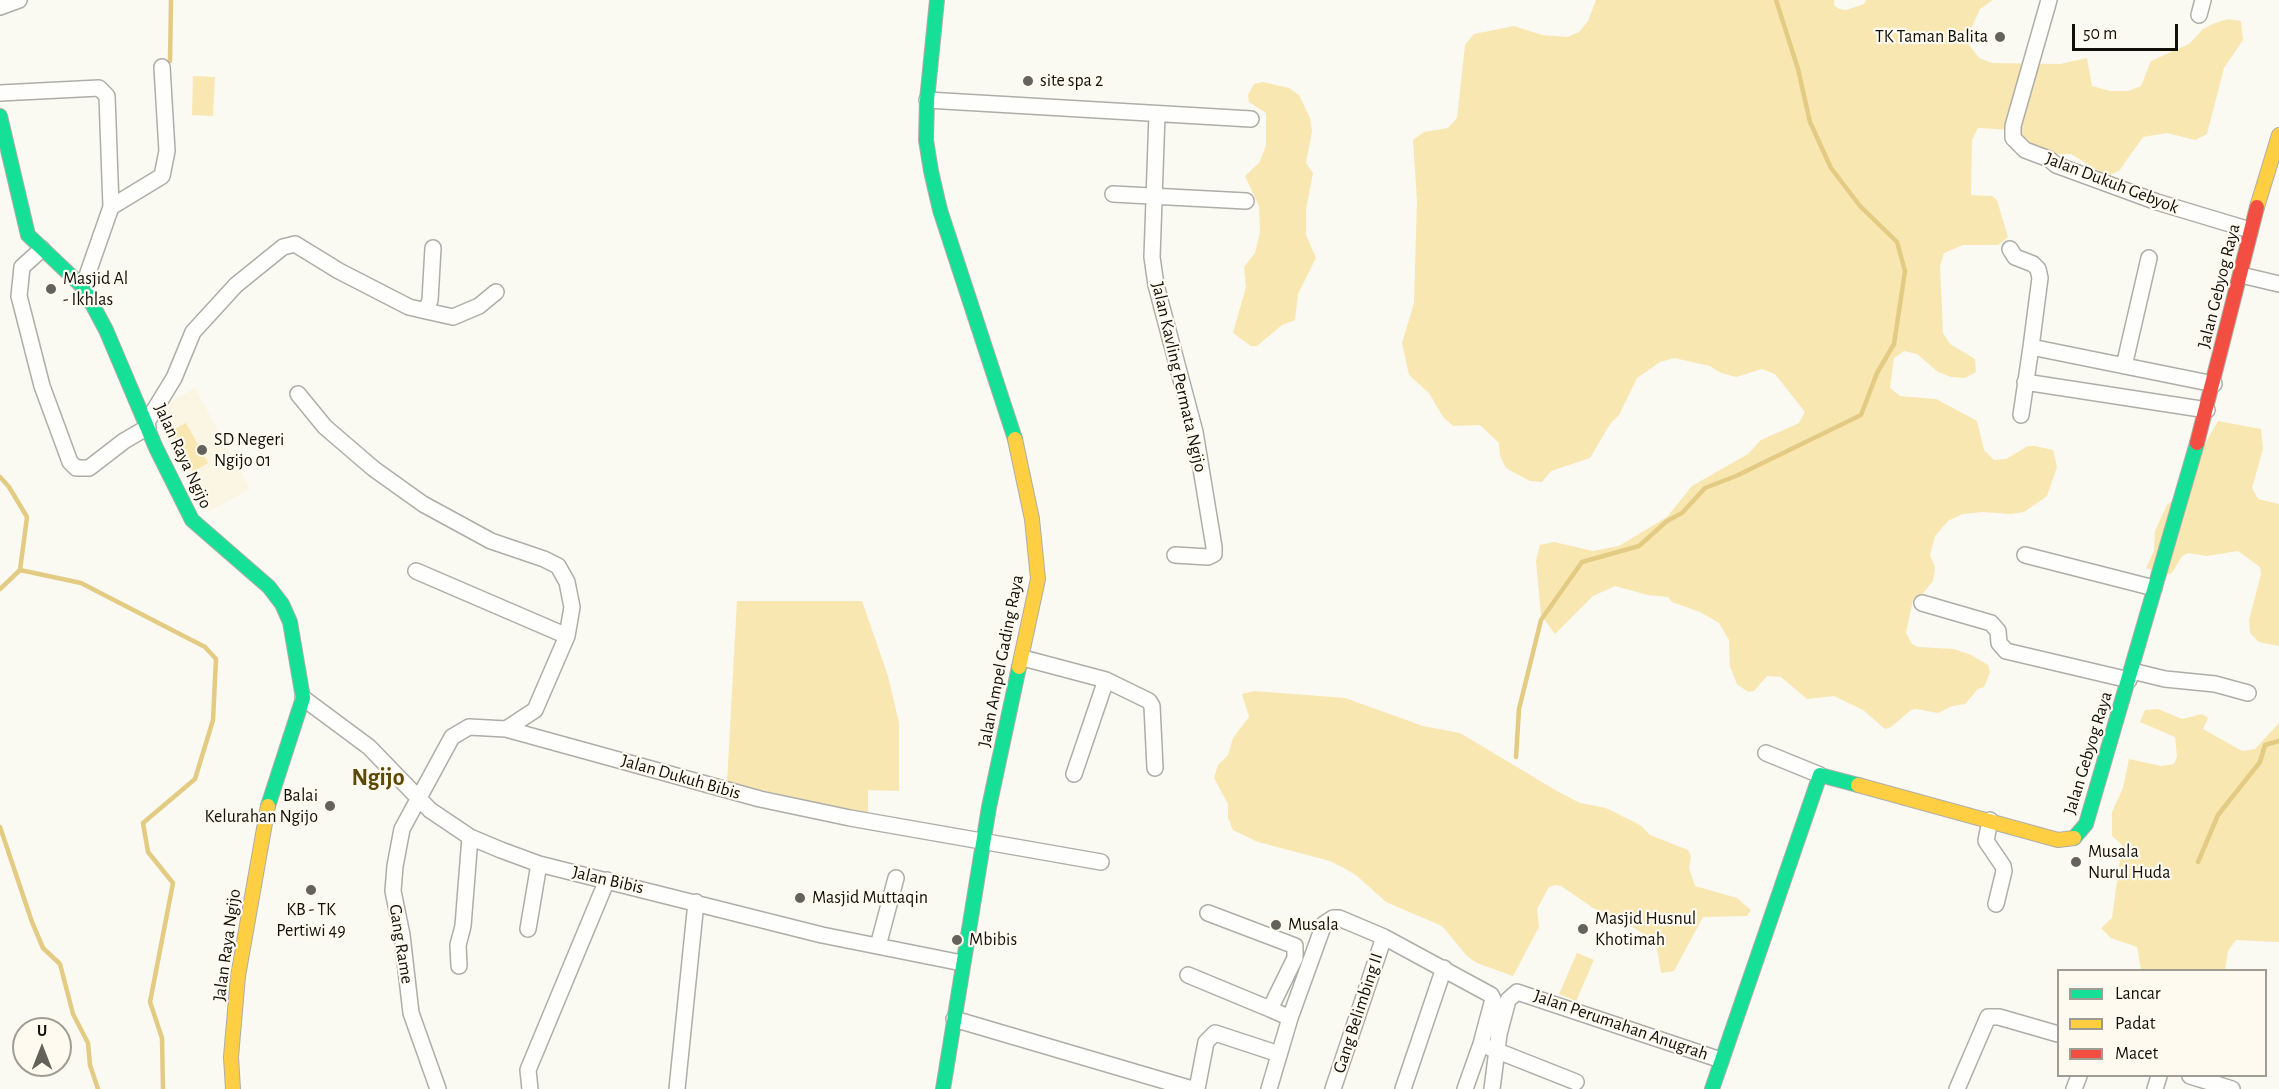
<!DOCTYPE html>
<style>
body{margin:0}
#map{position:relative;width:2279px;height:1089px;overflow:hidden;background:#faf9f2;font-family:"Alegreya Sans",sans-serif}
canvas{display:block}
.legend{position:absolute;left:2057px;top:969px;width:210px;height:108px;box-sizing:border-box;background:#fefaef;border:2px solid #a09c93;margin:0;padding:8px 10px;list-style:none;font-size:18px;color:#12100a}
.legend li{display:flex;align-items:center;gap:12px;height:30px}
.legend b{width:30px;border:2px solid #a09c93}
.north{position:absolute;left:12px;top:1017px;width:60px;height:60px;box-sizing:border-box;background:#fefaef;border:2px solid #a09c93;border-radius:50%;rotate:0deg;font-size:16px;font-weight:700;line-height:24px;text-align:center;color:#12100a}
.north::after{content:'';display:block;margin:auto;width:21px;height:27px;background:#63625b;clip-path:polygon(50% 0,100% 100%,50% 72%,0 100%)}
.scale{position:absolute;left:2072px;top:24px;width:106px;height:27px;box-sizing:border-box;border:3px solid #12100a;border-top:0;padding-left:8px;font-size:18px;line-height:21px;white-space:nowrap;color:#12100a;-webkit-text-stroke:4px #fefaef;paint-order:stroke}
</style>
<div id="map">
<canvas width="2279" height="1089"></canvas>
<ul class="legend">
<li><b style="height:8px;background:#16e098"></b>Lancar</li>
<li><b style="height:8px;background:#ffcf43"></b>Padat</li>
<li><b style="height:8px;background:#f24e42"></b>Macet</li>
</ul>
<div class="north">U</div>
<div class="scale">50 m</div>
</div>
<script>
const ctx = document.querySelector('canvas').getContext('2d');
ctx.lineJoin = 'round';
function fill(path, color) {
  ctx.fillStyle = color;
  ctx.fill(path, 'evenodd');
}
function shape(rows) {
  const path = new Path2D();
  for (const r of rows) {
    path.moveTo(r[0], r[1]);
    for (let i = 2; i < r.length; i += 2) path.lineTo(r[i], r[i + 1]);
  }
  return path;
}
function trace(path, color, width, dash) {
  ctx.strokeStyle = color;
  ctx.lineWidth = width;
  ctx.lineCap = dash ? 'butt' : 'round';
  ctx.setLineDash(dash || []);
  ctx.stroke(path);
}
function write(font, color, halo, rows, align = 'center') {
  ctx.font = font + ' "Alegreya Sans",sans-serif';
  ctx.lineWidth = 4.5;
  ctx.setLineDash([]);
  ctx.textBaseline = 'middle';
  ctx.strokeStyle = halo;
  ctx.fillStyle = color;
  for (const [text, x, y, turn = 0] of rows) {
    ctx.save();
    ctx.translate(x, y);
    ctx.rotate((+turn || 0) * Math.PI / 180);
    ctx.textAlign = isNaN(turn) ? turn : align;
    if (halo) ctx.strokeText(text, 0, 0);
    ctx.fillText(text, 0, 0);
    ctx.restore();
  }
}
fill(shape([
 [195,388,250,489,208,512,153,411]
]), '#fbf5e3');
fill(shape([
 [1596,0,1834,0,1834,5,1839,9,1846,10,1864,4,1866,0,1993,0,1980,9,1970,31,1969,45,1979,58,1992,63,2060,64,2087,58,2092,86,2110,91,2128,91,2141,86,2151,61,2189,44,2203,29,2215,23,2228,19,2241,21,2243,40,2224,68,2207,134,2195,140,2167,133,2143,137,2119,171,2107,176,2071,154,2030,155,2012,130,1978,128,1972,140,1971,195,1992,196,1997,200,2008,237,1998,245,1963,245,1944,253,1940,266,1943,333,1950,344,1975,359,1976,372,1965,378,1951,377,1938,372,1917,354,1904,351,1894,358,1890,388,1900,396,1936,399,1977,421,1984,450,1994,460,2006,459,2028,446,2035,446,2053,450,2057,467,2047,496,2024,512,2011,514,1983,512,1962,514,1948,521,1935,536,1930,555,1935,567,1933,581,1920,597,1913,600,1906,633,1912,644,1918,647,1954,649,1971,655,1988,665,1990,672,1984,687,1978,689,1965,704,1952,706,1938,713,1917,709,1911,710,1891,727,1885,729,1863,710,1834,696,1807,699,1781,677,1767,676,1754,691,1748,692,1737,684,1730,667,1729,640,1719,623,1700,612,1672,602,1668,597,1648,595,1615,586,1593,596,1555,634,1541,615,1536,561,1540,545,1554,542,1593,551,1619,546,1667,517,1692,486,1748,454,1761,440,1799,423,1805,412,1775,374,1762,369,1736,377,1721,373,1710,366,1674,358,1660,362,1637,378,1619,415,1610,424,1590,458,1551,471,1542,482,1530,481,1506,468,1500,456,1499,443,1480,425,1453,426,1443,417,1429,393,1409,375,1402,343,1414,303,1417,201,1413,140,1424,132,1448,128,1457,118,1465,45,1474,34,1514,26,1542,35,1567,37,1579,32,1588,21],
 [193,76,215,77,213,116,192,115],
 [1263,82,1289,88,1299,95,1310,118,1312,131,1306,163,1313,173,1306,210,1306,235,1316,258,1298,294,1295,320,1282,325,1257,346,1251,346,1233,333,1246,287,1244,267,1255,253,1260,232,1259,206,1245,176,1259,163,1266,146,1266,113,1249,102,1248,95,1254,84],
 [2218,421,2261,429,2263,449,2252,488,2258,499,2279,504,2279,646,2259,642,2250,633,2249,620,2261,574,2260,567,2238,551,2207,556,2188,553,2182,556,2172,573,2166,575,2146,568,2154,551,2155,531,2167,505,2172,501],
 [186,423,208,463,193,472,171,431],
 [737,601,862,601,888,676,899,723,899,791,868,790,868,815,727,782],
 [1254,691,1345,698,1423,726,1460,733,1557,791,1580,803,1606,808,1640,825,1650,835,1688,850,1691,856,1689,868,1695,886,1737,898,1751,910,1747,916,1703,917,1674,971,1661,973,1656,942,1622,920,1593,908,1561,886,1555,885,1549,887,1537,909,1539,927,1513,976,1477,963,1467,956,1442,926,1386,902,1357,876,1344,868,1330,861,1258,842,1233,830,1228,818,1228,804,1214,778,1218,765,1228,755,1233,738,1249,717,1242,694],
 [2158,709,2182,719,2202,714,2208,718,2203,729,2242,751,2255,749,2279,723,2279,942,2236,940,2228,951,2225,970,2141,970,2137,947,2111,938,2101,928,2112,918,2122,845,2112,836,2112,812,2123,788,2129,759,2161,766,2174,764,2177,757,2175,737,2140,722,2145,710],
 [1577,953,1594,960,1576,1001,1559,994]
]), '#f9e7b2');
trace(shape([
 [170,61,171,0],
 [0,477,9,487,27,517,20,570,0,589],
 [20,570,81,583,205,647,216,659,213,720,195,779,143,823,148,852,173,883,150,1002,162,1038,163,1089],
 [1516,757,1519,709,1541,620,1582,562,1639,546,1667,521,1682,513,1705,488,1736,476,1861,415,1877,373,1894,344,1905,271,1897,242,1860,206,1831,168,1810,122,1798,69,1776,0],
 [0,827,32,922,43,948,60,964,73,1014,88,1043,90,1065,98,1089],
 [2198,862,2218,815,2260,762,2265,745,2279,741]
]), '#e3cb83', 4.5);
const street = shape([
 [2049,0,2013,126,2013,138,2025,150,2049,159,2056,165,2157,202,2250,230],
 [0,7,19,0],
 [2199,15,2203,0],
 [0,93,99,88,107,96,111,207,83,287],
 [927,100,1251,119],
 [1157,114,1152,257,1156,285,1195,432,1214,547,1214,554,1208,557,1175,555],
 [1113,194,1246,201],
 [111,207,162,176,167,151,162,67],
 [42,249,22,267,19,296,42,386,70,462,76,468,89,468,124,441,148,427],
 [2010,249,2015,257,2033,264,2038,269,2040,278,2031,347,2214,384],
 [2241,275,2279,284],
 [426,311,453,317,479,306,496,292],
 [2124,366,2149,258],
 [2025,382,2207,410],
 [298,394,325,427,374,469,423,504,491,541,544,559,558,566,567,582,572,607,567,636],
 [2021,415,2031,347],
 [147,422,174,378,193,332,236,285,283,247,295,244,339,271,409,307,426,311,430,300,433,248],
 [2025,555,2154,588],
 [416,571,567,636,535,710,506,729],
 [1922,603,1991,623,1998,631,1999,643,2006,651,2129,680],
 [1023,658,1106,680,1149,701,1152,706,1155,768],
 [2132,671,2165,679,2215,684,2248,693],
 [303,698,369,747,430,810,470,837,501,850,539,864,822,935,962,963],
 [1766,753,1820,775],
 [1074,774,1106,680],
 [1990,820,1986,841,2003,866,2004,871,1996,904],
 [1208,913,1295,946,1295,958,1270,1009,1290,1018,1269,1089],
 [528,929,539,864],
 [878,946,896,878],
 [459,966,458,945,463,926,470,837],
 [1188,975,1270,1009],
 [1290,1018,1324,924,1333,918,1339,918,1384,937,1491,995,1493,999,1481,1044,1465,1089],
 [954,1019,1192,1089],
 [1490,1048,1576,1082],
 [2190,1076,2232,1089],
 [438,1089,411,1013,402,935,393,891,395,866,402,829,452,737,469,727,506,729,760,799,850,818,1101,862],
 [530,1089,528,1070,607,880],
 [677,1089,696,902],
 [1197,1089,1206,1042,1215,1033,1279,1054],
 [1333,1089,1384,937],
 [1403,1089,1444,968],
 [1492,1089,1499,1034,1508,1000,1517,992,1721,1060],
 [1957,1089,1988,1017,1999,1017,2058,1034],
 [2074,1089,2079,1076],
 [2155,1089,2159,1076]
]);
const fast = shape([
 [937,0,927,100,926,140,931,171,940,210,1015,439],
 [0,116,28,235,83,287,106,330,156,448,192,520,269,587,282,604,290,622,303,698,268,806],
 [2074,838,2086,824,2197,443],
 [943,1089,989,807,1019,667],
 [1712,1089,1820,775,1858,785]
]);
const slow = shape([
 [2257,207,2279,135],
 [1015,439,1032,519,1038,579,1019,667],
 [1858,785,2058,840,2074,838],
 [233,1089,231,1057,238,976,268,806]
]);
const jam = shape([
 [2197,443,2257,207]
]);
trace(street, '#afada7', 18);
trace(fast, '#afada7', 16);
trace(slow, '#afada7', 16);
trace(jam, '#afada7', 16);
trace(street, '#fefefd', 15);
trace(fast, '#16e098', 14);
trace(slow, '#ffcf43', 14);
trace(jam, '#f24e42', 14);
for (const [x, y, r, color] of [
 [2000,37,6,"#63625b"],
 [1028,81,6,"#63625b"],
 [51,289,6,"#63625b"],
 [202,450,6,"#63625b"],
 [330,806,6,"#63625b"],
 [2076,862,6,"#63625b"],
 [311,890,6,"#63625b"],
 [800,898,6,"#63625b"],
 [1276,925,6,"#63625b"],
 [1583,929,6,"#63625b"],
 [957,940,6,"#63625b"]
]) {
  const dot = new Path2D();
  dot.arc(x, y, r, 0, 2 * Math.PI);
  ctx.fillStyle = color;
  ctx.fill(dot);
  trace(dot, '#fefaef', 2);
}
write('18px', '#12100a', '#fefaef', [
 ["TK Taman Balita",1988,37,"right"],
 ["site spa 2",1040,81],
 ["Masjid Al",63,279],
 ["- Ikhlas",63,300],
 ["SD Negeri",214,440],
 ["Ngijo 01",214,461],
 ["Balai",318,796,"right"],
 ["Kelurahan Ngijo",318,817,"right"],
 ["Musala",2088,852],
 ["Nurul Huda",2088,873],
 ["Masjid Muttaqin",812,898],
 ["KB - TK",311,910,"center"],
 ["Pertiwi 49",311,931,"center"],
 ["Masjid Husnul",1595,919],
 ["Khotimah",1595,940],
 ["Musala",1288,925],
 ["Mbibis",969,940]
], 'left');
write('18px', '#12100a', '#fefaef', [
 ["Jalan Dukuh Gebyok",2112,183,21],
 ["Jalan Gebyog Raya",2219,286,-76],
 ["Jalan Kavling Permata Ngijo",1179,377,77],
 ["Jalan Raya Ngijo",183,456,65],
 ["Jalan Ampel Gading Raya",1001,661,-79],
 ["Jalan Gebyog Raya",2088,753,-73],
 ["Jalan Dukuh Bibis",681,777,16],
 ["Jalan Bibis",608,880,13],
 ["Gang Rame",401,944,81],
 ["Jalan Raya Ngijo",227,945,-82],
 ["Gang Belimbing II",1358,1013,-72],
 ["Jalan Perumahan Anugrah",1621,1025,19]
]);
write('bold 24px', '#5c4908', '#fefaef', [
 ["Ngijo",378,778]
]);
</script>
